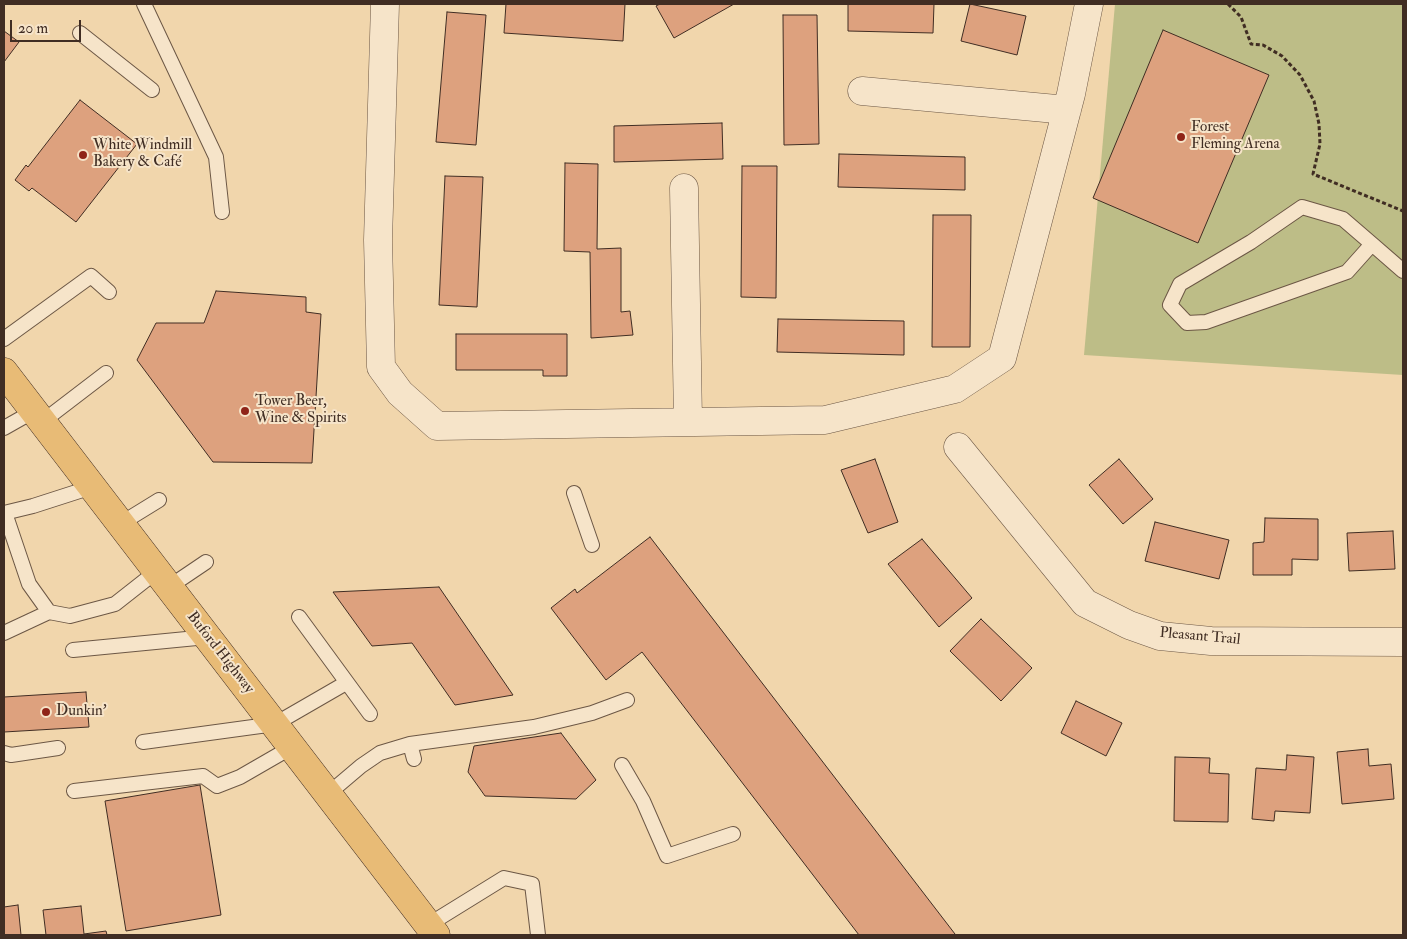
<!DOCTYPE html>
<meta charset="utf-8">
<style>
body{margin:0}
#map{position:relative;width:1407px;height:939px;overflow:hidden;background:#f1d6ac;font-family:"IM FELL Double Pica",serif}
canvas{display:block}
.frame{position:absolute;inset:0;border:5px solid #402d23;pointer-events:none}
.scale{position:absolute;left:10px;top:20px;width:71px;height:22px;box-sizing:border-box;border:2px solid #402d23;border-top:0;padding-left:6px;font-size:15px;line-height:18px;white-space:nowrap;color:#402d23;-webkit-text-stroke:4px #f6e4c9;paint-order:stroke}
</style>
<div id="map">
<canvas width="1407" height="939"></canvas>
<div class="frame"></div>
<div class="scale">20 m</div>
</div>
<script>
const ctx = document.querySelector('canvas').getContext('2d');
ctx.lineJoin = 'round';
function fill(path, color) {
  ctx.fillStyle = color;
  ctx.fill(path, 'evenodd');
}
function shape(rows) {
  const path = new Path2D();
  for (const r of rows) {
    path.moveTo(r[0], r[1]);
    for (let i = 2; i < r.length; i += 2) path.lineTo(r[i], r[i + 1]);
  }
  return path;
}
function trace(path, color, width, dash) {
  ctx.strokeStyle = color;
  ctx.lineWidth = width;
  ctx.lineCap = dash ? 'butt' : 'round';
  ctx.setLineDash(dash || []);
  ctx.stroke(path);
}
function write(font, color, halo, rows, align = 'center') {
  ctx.font = font + ' "IM FELL Double Pica",serif';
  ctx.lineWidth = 4;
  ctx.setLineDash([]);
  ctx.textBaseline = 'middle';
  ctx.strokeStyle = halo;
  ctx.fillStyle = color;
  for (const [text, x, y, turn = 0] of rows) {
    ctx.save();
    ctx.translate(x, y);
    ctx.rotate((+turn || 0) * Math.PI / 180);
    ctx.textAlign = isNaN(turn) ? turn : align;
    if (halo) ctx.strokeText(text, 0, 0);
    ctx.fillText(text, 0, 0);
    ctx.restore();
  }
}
fill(shape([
 [1115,4,1403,4,1403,375,1084,355]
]), '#bdbd87');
const building = shape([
 [506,4,625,4,623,41,504,33,506,4],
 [660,4,734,4,674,38,656,6,660,4],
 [848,4,934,4,933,33,848,31,848,4],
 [970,4,1026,16,1017,55,961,41,970,4],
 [447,12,486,15,476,145,436,142,447,12],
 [783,15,817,15,819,144,784,145,783,15],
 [1163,30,1269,75,1198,243,1093,198,1163,30],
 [4,31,19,42,4,62,4,31],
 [80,100,137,144,76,222,32,188,29,191,15,180,26,165,28,167,80,100],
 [722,123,723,159,614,162,614,126,722,123],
 [839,154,965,157,965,190,838,187,839,154],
 [565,163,598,164,597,249,621,248,621,312,630,311,633,335,591,338,590,252,564,251,565,163],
 [742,166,777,166,776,298,741,297,742,166],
 [445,176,483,177,477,307,439,305,445,176],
 [933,215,971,215,970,347,932,347,933,215],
 [216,291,306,297,306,312,321,314,312,463,213,462,137,360,156,323,204,323,216,291],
 [778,319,904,321,904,355,777,352,778,319],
 [456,334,567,334,567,376,543,376,543,370,456,370,456,334],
 [875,459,898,522,868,533,841,470,875,459],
 [1119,459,1153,499,1123,524,1089,485,1119,459],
 [1265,518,1318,519,1318,560,1292,559,1292,575,1253,575,1253,543,1264,542,1265,518],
 [1155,522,1229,540,1219,579,1145,561,1155,522],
 [1393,531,1395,569,1349,571,1347,533,1393,531],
 [650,537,955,934,953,935,859,935,642,652,606,680,551,608,575,589,577,593,650,537],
 [922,539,972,598,939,627,888,564,922,539],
 [439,587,513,695,455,705,412,643,372,646,333,592,439,587],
 [981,619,1032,668,1001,701,950,651,981,619],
 [86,692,89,727,4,732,4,697,86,692],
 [1076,701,1122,723,1106,756,1061,733,1076,701],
 [561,733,596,780,576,799,485,796,468,772,474,746,561,733],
 [1368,749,1369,766,1391,764,1394,799,1342,804,1337,752,1368,749],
 [1287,755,1314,757,1310,813,1275,811,1274,821,1252,819,1256,768,1286,770,1287,755],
 [1175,757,1210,758,1209,773,1229,774,1228,822,1174,821,1175,757],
 [200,785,221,915,126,931,105,801,200,785],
 [18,905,21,935,4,935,4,907,18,905],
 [81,906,84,934,106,931,107,935,46,935,43,910,81,906]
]);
fill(building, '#dda17e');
trace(building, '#402d23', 1);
const lane = shape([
 [144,4,216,157,222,212],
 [80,33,152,90],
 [1372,244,1347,272,1206,322,1187,323,1170,305,1180,284,1251,242,1302,207,1343,219,1372,244,1403,271],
 [4,339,91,276,109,292],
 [42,422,106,373],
 [4,428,34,411],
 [574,493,592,545],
 [4,513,33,506,92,487],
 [5,513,29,584,49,612,70,616,115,604,157,571],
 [120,524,159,500],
 [169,587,206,562],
 [299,617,370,714],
 [4,633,49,612],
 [73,650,207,637],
 [143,742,275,724,346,683],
 [410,744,414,759],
 [4,753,11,755,58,748],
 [622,765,643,801,667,856,733,834],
 [74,791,203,776,217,786,240,777,292,747],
 [328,794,361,766,380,753,410,744,534,727,592,713,627,700],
 [428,925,504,878,532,884,538,935]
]);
const street = shape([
 [385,4,378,240,381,367,400,393,437,426,825,420,955,389,1002,358,1071,94,1089,4],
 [862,91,1067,110],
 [684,188,688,421],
 [958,447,1085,603,1129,625,1160,636,1211,641,1403,642]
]);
const primary = shape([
 [4,372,436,935]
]);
trace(lane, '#6c5745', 16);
trace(street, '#6c5745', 29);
trace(primary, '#402d23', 29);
trace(shape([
 [1228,4,1241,17,1251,44,1263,45,1282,56,1300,75,1314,101,1319,124,1320,144,1313,174,1403,211]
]), '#402d23', 3, [4, 2.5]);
trace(lane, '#f6e4c9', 14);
trace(street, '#f6e4c9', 28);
trace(primary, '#e8bb76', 28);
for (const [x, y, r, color] of [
 [1181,137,5,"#8f2418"],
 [83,155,5,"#8f2418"],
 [245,411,5,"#8f2418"],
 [46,712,5,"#8f2418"]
]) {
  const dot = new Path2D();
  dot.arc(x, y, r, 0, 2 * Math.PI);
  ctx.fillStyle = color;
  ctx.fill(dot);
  trace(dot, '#f6e4c9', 2);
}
write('15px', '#402d23', '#f6e4c9', [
 ["Forest",1191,128],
 ["Fleming Arena",1191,145],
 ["White Windmill",93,146],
 ["Bakery & Café",93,163],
 ["Tower Beer,",255,402],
 ["Wine & Spirits",255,419],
 ["Dunkin'",56,712]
], 'left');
write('15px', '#402d23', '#f6e4c9', [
 ["Pleasant Trail",1200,637,5],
 ["Buford Highway",220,653,52]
]);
</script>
